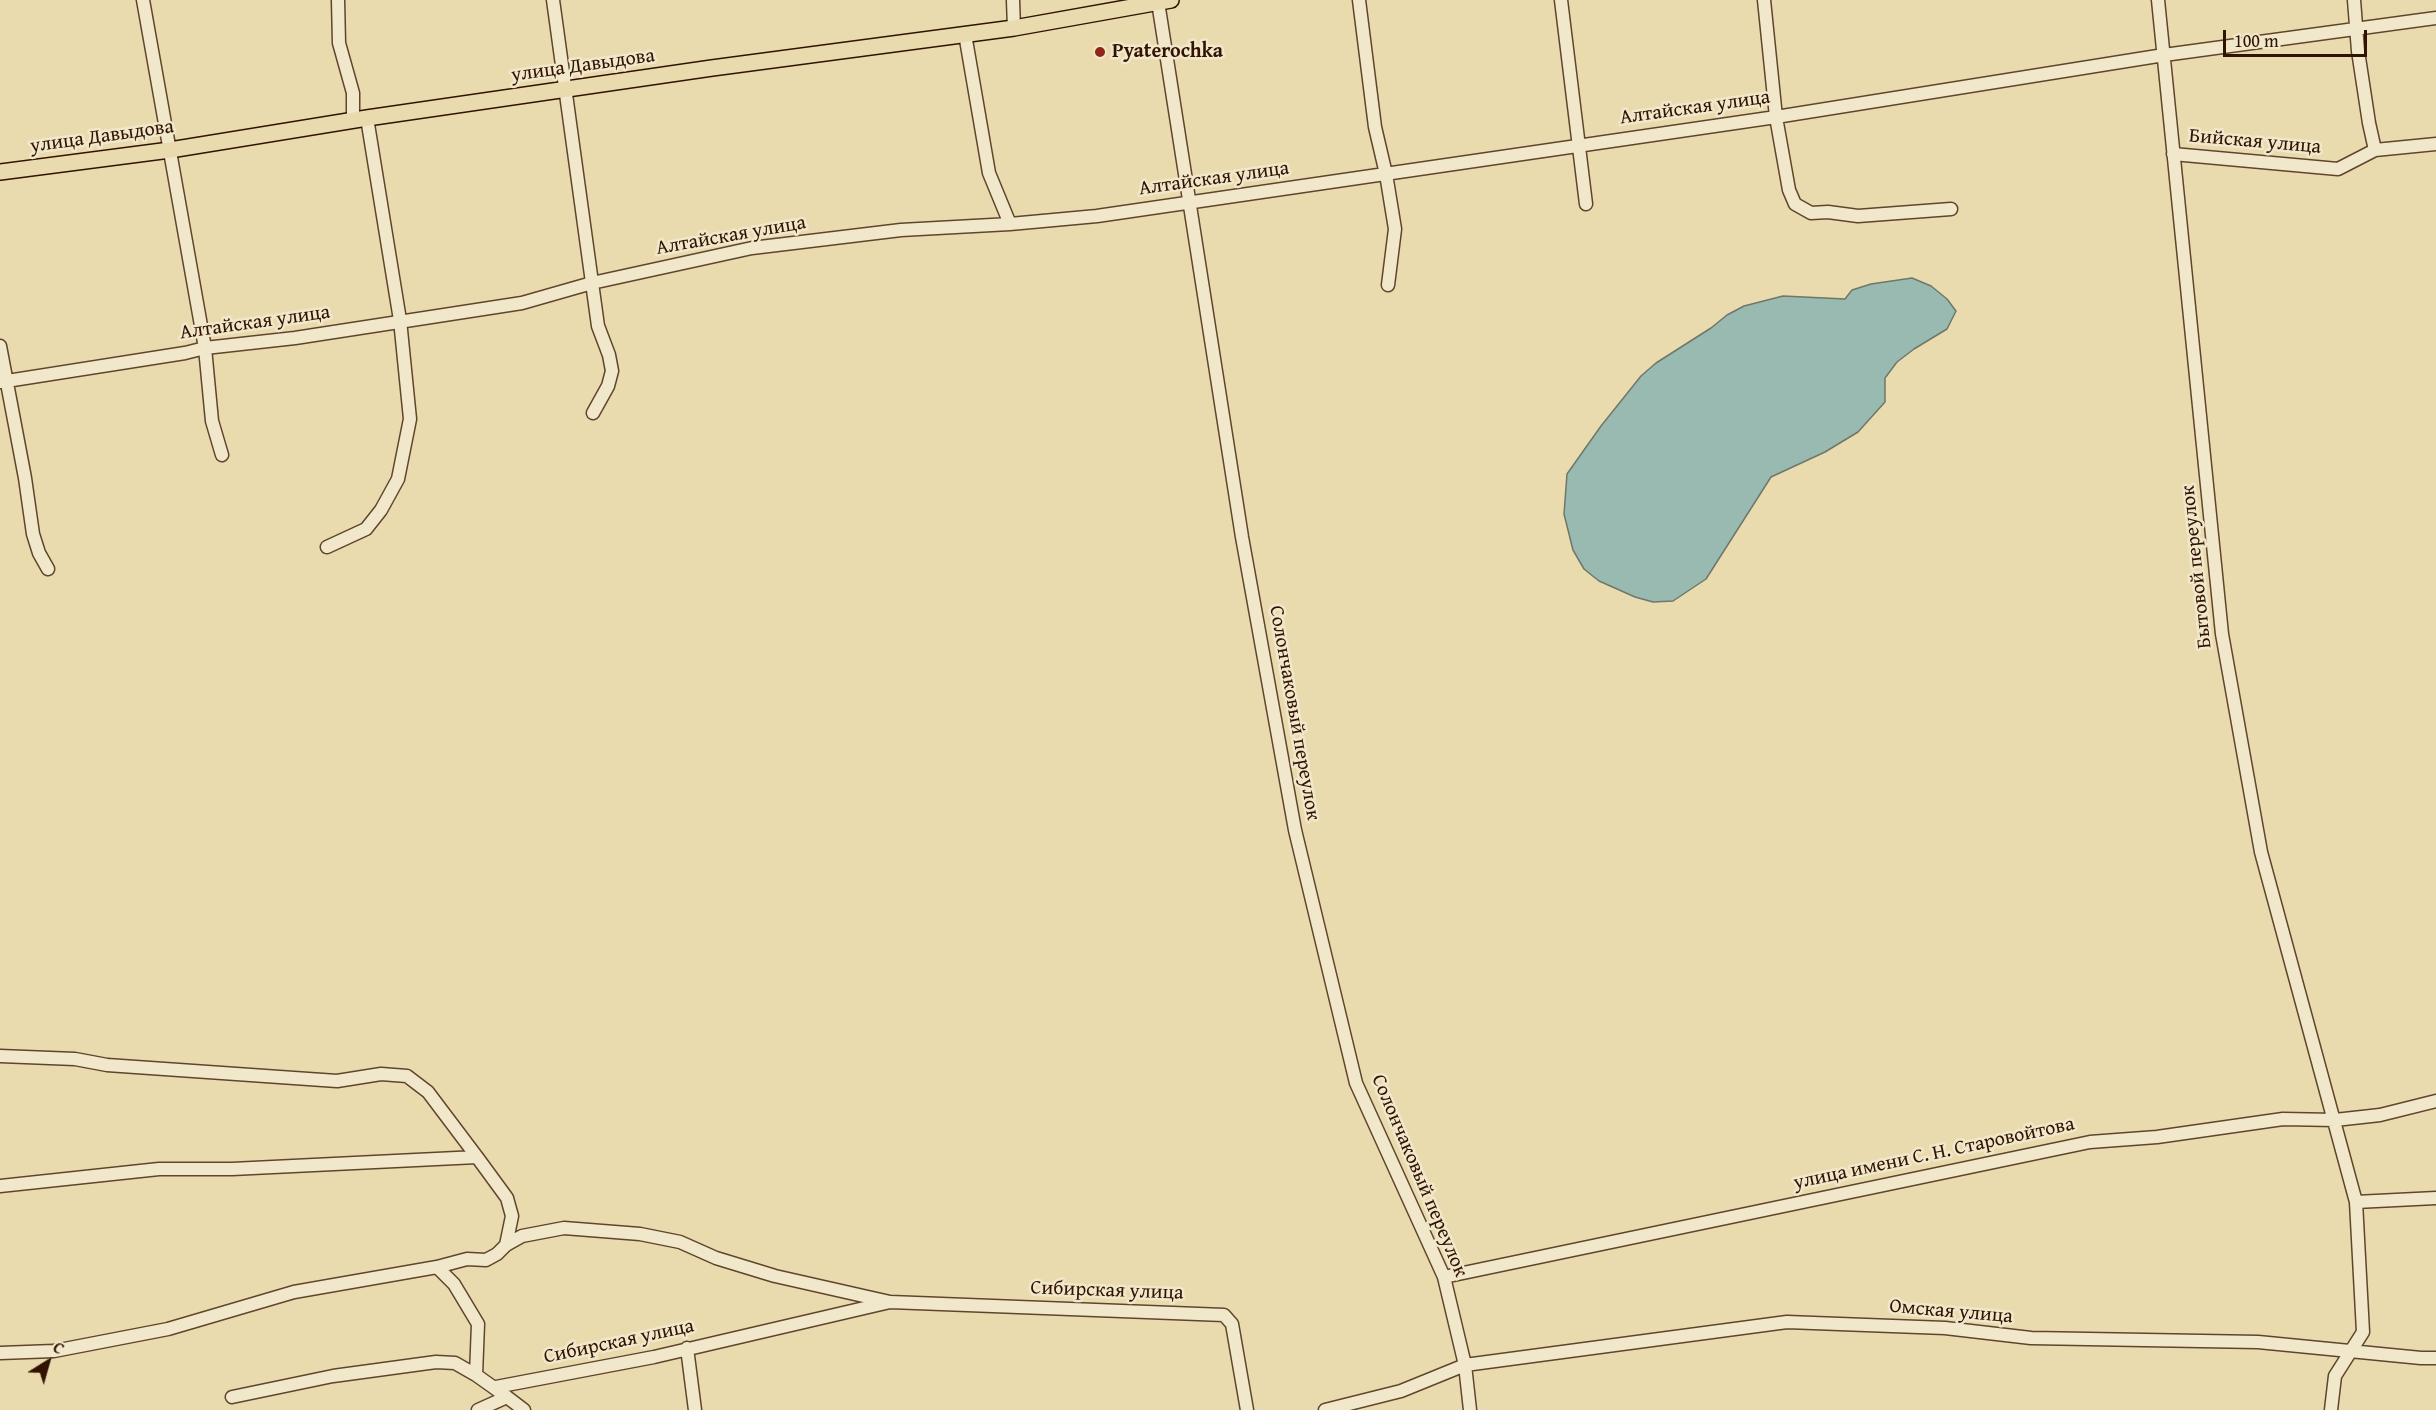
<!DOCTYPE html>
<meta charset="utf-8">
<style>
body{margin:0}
#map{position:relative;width:2436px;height:1410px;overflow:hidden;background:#eadbaf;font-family:"Gentium Book Plus",serif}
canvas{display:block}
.north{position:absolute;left:18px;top:1332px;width:60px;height:60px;-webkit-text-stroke:4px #f1e8cb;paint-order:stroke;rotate:37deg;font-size:16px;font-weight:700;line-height:24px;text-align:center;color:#321302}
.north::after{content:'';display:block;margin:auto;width:21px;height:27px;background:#321302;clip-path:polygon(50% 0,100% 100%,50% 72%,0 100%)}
.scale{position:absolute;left:2223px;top:30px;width:144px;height:27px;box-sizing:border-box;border:3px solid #321302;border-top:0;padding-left:8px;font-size:18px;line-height:21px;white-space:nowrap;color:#321302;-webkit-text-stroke:4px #f1e8cb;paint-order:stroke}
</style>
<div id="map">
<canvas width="2436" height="1410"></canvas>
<div class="north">С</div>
<div class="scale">100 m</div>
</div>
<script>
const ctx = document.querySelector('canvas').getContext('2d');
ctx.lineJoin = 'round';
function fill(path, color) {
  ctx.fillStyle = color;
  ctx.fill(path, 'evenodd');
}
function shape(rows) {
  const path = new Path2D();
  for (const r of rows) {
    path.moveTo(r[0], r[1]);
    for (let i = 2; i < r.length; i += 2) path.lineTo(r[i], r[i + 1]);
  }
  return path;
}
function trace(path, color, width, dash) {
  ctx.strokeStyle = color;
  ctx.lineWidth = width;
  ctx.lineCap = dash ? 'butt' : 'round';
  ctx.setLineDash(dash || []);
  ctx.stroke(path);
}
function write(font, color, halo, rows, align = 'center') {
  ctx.font = font + ' "Gentium Book Plus",serif';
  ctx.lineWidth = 5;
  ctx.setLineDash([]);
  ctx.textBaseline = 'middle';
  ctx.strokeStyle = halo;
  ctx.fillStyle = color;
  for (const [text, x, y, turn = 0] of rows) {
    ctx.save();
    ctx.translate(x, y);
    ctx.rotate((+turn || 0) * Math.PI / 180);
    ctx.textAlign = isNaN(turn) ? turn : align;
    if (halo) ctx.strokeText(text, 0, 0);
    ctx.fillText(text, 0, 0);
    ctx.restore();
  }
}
const water = shape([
 [1912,278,1931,286,1947,299,1956,311,1947,329,1914,349,1897,362,1885,378,1885,402,1858,432,1825,452,1771,477,1706,579,1673,601,1653,602,1635,597,1599,581,1584,569,1573,550,1564,514,1567,474,1601,426,1641,376,1656,363,1711,328,1727,315,1744,306,1783,296,1845,299,1852,290,1871,284,1912,278]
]);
fill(water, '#98bab0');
trace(water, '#6f776a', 1.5);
const minor = shape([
 [143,0,205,348,212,421,222,455],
 [338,0,339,43,353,93,353,121],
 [553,0,598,326,609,355,612,371,608,386,593,413],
 [1013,0,1014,28],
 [1359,0,1375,127,1386,174,1395,229,1388,285],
 [1561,0,1586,204],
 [1764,0,1776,117,1789,190,1795,204,1811,213,1828,212,1858,216,1951,209],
 [2158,0,2222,634,2261,852,2356,1202,2363,1332,2335,1376,2331,1410],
 [2354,0,2358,51,2369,123,2375,150],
 [1158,2,1242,537,1295,830,1356,1083,1444,1277,1465,1365,1470,1410],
 [965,34,989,173,1010,224],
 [2173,154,2338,169,2375,150,2436,144],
 [0,346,25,478,33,534,39,553,48,569],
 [0,382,185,353,205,348,295,338,522,303,592,283,752,248,901,230,1010,224,1097,216,1776,117,2164,55,2436,18],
 [327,547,366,529,381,510,398,479,410,419,400,320,367,118],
 [0,1056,75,1059,107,1065,337,1081,381,1074,407,1076,428,1092,477,1157,232,1169,159,1169,0,1186],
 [477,1157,507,1198,512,1216,506,1245,497,1254,486,1260,467,1259,437,1267,454,1284,478,1324,476,1375,507,1397],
 [2356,1202,2436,1198],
 [1444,1277,2090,1142,2157,1137,2283,1119,2335,1120,2380,1115,2436,1101],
 [890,1302,1224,1315,1232,1324,1247,1410],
 [687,1348,695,1410],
 [0,1353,54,1351,168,1329,294,1292,437,1267],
 [496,1387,654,1357,890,1302,775,1276,716,1258,680,1242,640,1234,564,1228,522,1236,506,1245],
 [232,1397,333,1376,436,1362,455,1363,476,1375],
 [478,1410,507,1397,524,1410],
 [1325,1410,1401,1391,1465,1365,1787,1322,1945,1328,2031,1338,2258,1342,2421,1358,2436,1358]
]);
const major = shape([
 [0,172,170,150,367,118,712,68,1014,28,1171,0]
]);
trace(minor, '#60452d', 15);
trace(major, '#321302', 18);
trace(minor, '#f1e8cb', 12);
trace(major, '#eadbaf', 15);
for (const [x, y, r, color] of [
 [1100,52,6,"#8f2418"]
]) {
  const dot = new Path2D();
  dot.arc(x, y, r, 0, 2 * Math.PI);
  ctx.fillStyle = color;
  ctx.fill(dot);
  trace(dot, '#f1e8cb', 2);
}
write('bold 20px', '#321302', '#f1e8cb', [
 ["Pyaterochka",1112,52]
], 'left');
write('20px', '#321302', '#f1e8cb', [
 ["улица Давыдова",583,66,-8],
 ["Алтайская улица",1695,108,-8],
 ["улица Давыдова",102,137,-8],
 ["Бийская улица",2255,142,5],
 ["Алтайская улица",1214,179,-8],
 ["Алтайская улица",731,236,-10],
 ["Алтайская улица",255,323,-8],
 ["Бытовой переулок",2197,567,-96],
 ["Солончаковый переулок",1294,713,80],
 ["улица имени С. Н. Старовойтова",1934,1154,-12],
 ["Солончаковый переулок",1419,1176,67],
 ["Сибирская улица",1107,1291,2],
 ["Омская улица",1951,1312,5],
 ["Сибирская улица",619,1342,-12]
]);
</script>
